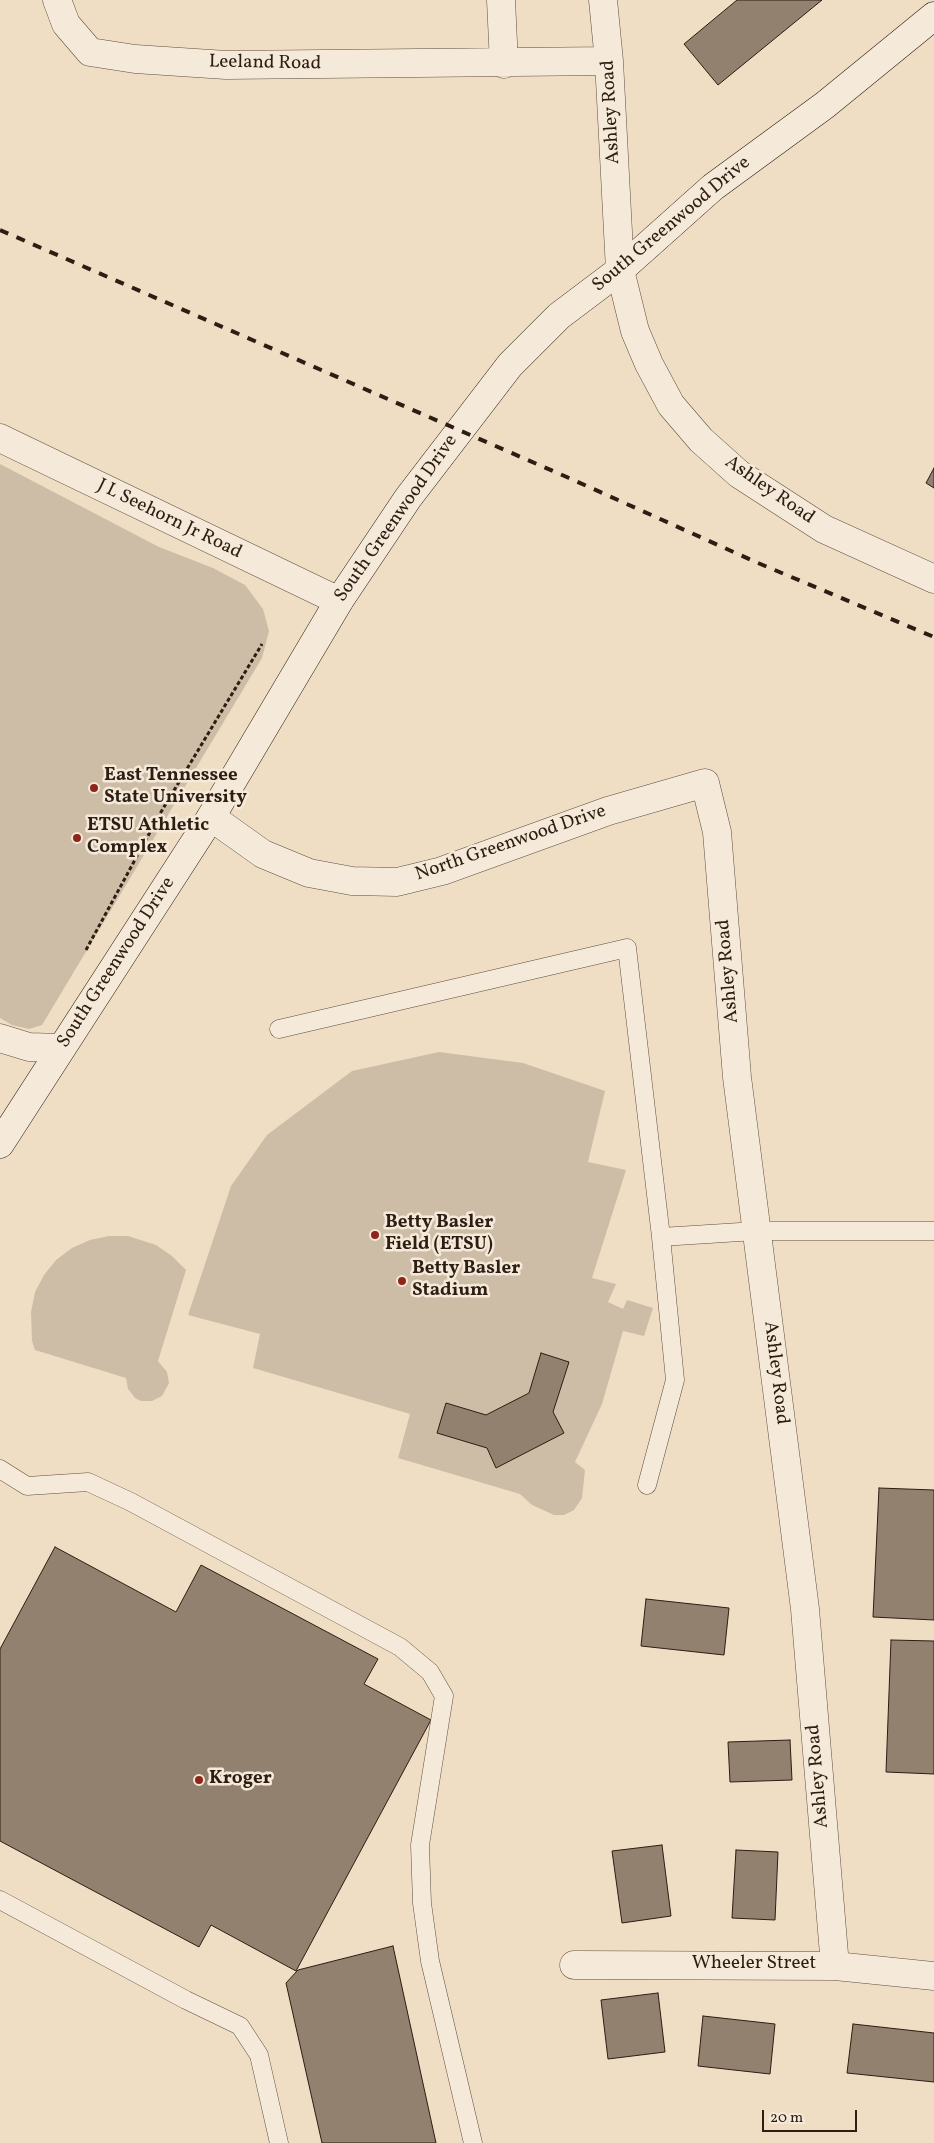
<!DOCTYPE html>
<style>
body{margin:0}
#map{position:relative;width:934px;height:2143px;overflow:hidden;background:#efdec4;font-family:Vollkorn,serif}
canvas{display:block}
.scale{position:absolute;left:762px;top:2110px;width:95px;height:22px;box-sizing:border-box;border:2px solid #2d1d12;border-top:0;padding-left:6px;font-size:15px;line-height:18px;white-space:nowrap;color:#2d1d12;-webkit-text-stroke:4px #f5ead9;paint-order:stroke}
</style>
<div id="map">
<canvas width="934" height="2143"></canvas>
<div class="scale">20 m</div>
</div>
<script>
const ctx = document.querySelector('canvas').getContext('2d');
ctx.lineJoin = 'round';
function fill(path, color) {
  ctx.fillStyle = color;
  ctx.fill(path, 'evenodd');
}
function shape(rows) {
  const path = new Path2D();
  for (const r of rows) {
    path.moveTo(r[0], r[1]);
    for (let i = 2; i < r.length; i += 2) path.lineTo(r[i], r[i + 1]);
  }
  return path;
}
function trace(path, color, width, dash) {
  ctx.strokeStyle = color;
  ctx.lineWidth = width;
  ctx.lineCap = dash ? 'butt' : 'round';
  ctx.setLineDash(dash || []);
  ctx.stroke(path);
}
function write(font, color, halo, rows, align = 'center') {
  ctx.font = font + ' Vollkorn,serif';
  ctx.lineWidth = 5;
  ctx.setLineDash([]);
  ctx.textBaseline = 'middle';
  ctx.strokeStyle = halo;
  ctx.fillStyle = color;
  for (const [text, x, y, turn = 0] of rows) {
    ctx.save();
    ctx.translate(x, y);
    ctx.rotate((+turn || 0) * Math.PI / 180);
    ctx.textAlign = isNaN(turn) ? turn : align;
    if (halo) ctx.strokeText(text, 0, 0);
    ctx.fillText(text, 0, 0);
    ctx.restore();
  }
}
fill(shape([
 [0,464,159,547,213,568,245,585,263,609,269,631,262,658,42,1025,29,1029,12,1025,0,1018],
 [439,1052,523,1063,605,1091,588,1162,626,1170,592,1278,616,1284,608,1302,623,1309,627,1300,653,1308,644,1336,623,1331,602,1404,575,1462,585,1470,582,1498,574,1510,564,1515,554,1515,532,1505,520,1494,398,1458,410,1414,253,1368,260,1334,188,1315,231,1186,267,1135,352,1071],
 [109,1236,128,1236,156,1245,172,1256,186,1270,158,1361,167,1372,169,1383,162,1396,152,1401,141,1401,135,1398,128,1389,126,1378,35,1350,32,1341,31,1312,35,1292,44,1275,56,1260,72,1248,90,1240]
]), '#cebda6');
const building = shape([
 [737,0,822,0,718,85,684,44,737,0],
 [934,468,934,488,926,483,934,468],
 [541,1353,569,1362,553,1412,564,1433,496,1468,487,1448,437,1433,446,1403,486,1415,529,1393,541,1353],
 [879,1488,934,1490,934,1620,873,1617,879,1488],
 [55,1547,176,1612,201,1565,378,1659,364,1684,431,1720,296,1971,211,1925,199,1947,0,1841,0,1649,55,1547],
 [646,1599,729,1608,724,1655,641,1646,646,1599],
 [891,1640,934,1641,934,1774,886,1772,891,1640],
 [790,1740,792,1780,730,1782,728,1742,790,1740],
 [662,1845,671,1916,622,1923,612,1851,662,1845],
 [736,1850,778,1852,775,1920,732,1918,736,1850],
 [393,1946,436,2143,322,2143,286,1983,298,1970,393,1946],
 [658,1993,665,2052,608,2059,601,2000,658,1993],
 [703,2016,775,2024,770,2074,698,2066,703,2016],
 [853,2024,934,2033,934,2082,847,2073,853,2024]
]);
fill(building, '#92816f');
trace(building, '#2d1d12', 1);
const lane = shape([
 [279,1029,627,948,661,1237],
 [0,1469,27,1486,88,1482,131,1502,400,1647,430,1672,444,1696,420,1845,422,1903,430,1961,473,2143],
 [647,1485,675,1380,661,1237,756,1231,934,1231],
 [0,1900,186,2000,240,2026,259,2055,279,2143]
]);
const street = shape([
 [57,0,66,24,90,52,135,59,226,65,609,61],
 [501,0,504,64],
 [603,0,609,61,620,270,635,331,649,364,671,405,701,440,739,474,824,529,934,579],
 [0,438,339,601],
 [211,817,263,854,309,873,352,881,397,882,442,871,608,811,705,783,717,832,737,1077,805,1609,835,1966],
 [0,1038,29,1047,61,1048],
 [574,1965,835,1966,934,1976]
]);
const secondary = shape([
 [0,1144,211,817,339,601,408,498,510,365,559,316,620,270,713,187,825,105,934,16]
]);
trace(lane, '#5e4d3e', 19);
trace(street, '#5e4d3e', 29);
trace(secondary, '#2d1d12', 29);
trace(shape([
 [86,950,161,812,262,644]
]), '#2d1d12', 3, [4, 2.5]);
trace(lane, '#f5ead9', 18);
trace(street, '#f5ead9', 28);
trace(secondary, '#f5ead9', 28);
trace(shape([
 [0,230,569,478,758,563,934,637]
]), '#2d1d12', 4, [9, 9]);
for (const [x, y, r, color] of [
 [94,788,5,"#8f2418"],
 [77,838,5,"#8f2418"],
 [375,1235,5,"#8f2418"],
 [402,1281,5,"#8f2418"],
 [199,1780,5,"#8f2418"]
]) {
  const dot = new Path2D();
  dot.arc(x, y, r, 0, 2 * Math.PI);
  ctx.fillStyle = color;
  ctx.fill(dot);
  trace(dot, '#f5ead9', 2);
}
write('19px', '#2d1d12', '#f5ead9', [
 ["Leeland Road",265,64,1],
 ["Ashley Road",612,112,-93],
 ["South Greenwood Drive",672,225,-40],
 ["Ashley Road",769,491,35],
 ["South Greenwood Drive",397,519,-55],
 ["J L Seehorn Jr Road",169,520,26],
 ["North Greenwood Drive",511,844,-19],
 ["South Greenwood Drive",117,963,-57],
 ["Ashley Road",729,971,-95],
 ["Ashley Road",775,1373,83],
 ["Ashley Road",819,1776,-95],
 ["Wheeler Street",754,1965]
]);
write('bold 19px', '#2d1d12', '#f5ead9', [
 ["East Tennessee",104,777],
 ["State University",104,799],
 ["ETSU Athletic",87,827],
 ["Complex",87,849],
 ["Betty Basler",385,1224],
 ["Field (ETSU)",385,1246],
 ["Betty Basler",412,1270],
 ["Stadium",412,1292],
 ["Kroger",209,1780]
], 'left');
</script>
